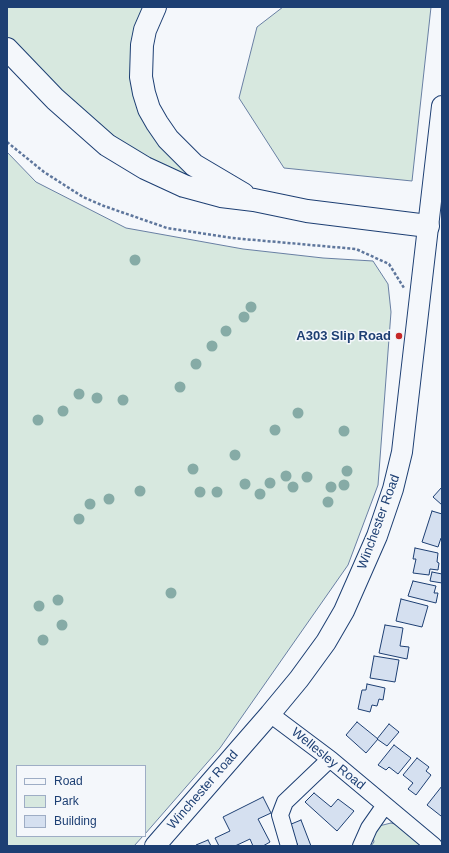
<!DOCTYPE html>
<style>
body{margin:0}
#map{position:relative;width:449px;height:853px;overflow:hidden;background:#f4f7fb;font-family:Helvetica,sans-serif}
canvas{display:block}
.frame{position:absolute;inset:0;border:8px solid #1d3f73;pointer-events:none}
.legend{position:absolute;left:16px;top:765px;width:130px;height:72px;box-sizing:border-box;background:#f4f7fb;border:1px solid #9eadc5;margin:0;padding:5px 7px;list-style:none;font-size:12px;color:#1d3f73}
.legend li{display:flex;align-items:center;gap:8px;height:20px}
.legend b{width:20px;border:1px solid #9eadc5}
</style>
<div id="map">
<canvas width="449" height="853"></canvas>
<div class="frame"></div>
<ul class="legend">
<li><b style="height:5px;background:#f4f7fb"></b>Road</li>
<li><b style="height:11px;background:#d7e8df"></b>Park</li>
<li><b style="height:11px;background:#d5e0f0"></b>Building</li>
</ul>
</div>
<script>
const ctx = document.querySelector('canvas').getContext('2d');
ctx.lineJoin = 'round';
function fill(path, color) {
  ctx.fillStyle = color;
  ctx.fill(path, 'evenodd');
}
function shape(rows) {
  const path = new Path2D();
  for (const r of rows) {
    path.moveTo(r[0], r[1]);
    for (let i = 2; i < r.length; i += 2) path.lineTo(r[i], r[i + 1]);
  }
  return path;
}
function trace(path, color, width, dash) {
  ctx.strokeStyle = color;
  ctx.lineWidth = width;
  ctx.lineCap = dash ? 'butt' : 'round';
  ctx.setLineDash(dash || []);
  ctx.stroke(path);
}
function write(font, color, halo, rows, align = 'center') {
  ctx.font = font + ' Helvetica,sans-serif';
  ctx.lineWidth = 3;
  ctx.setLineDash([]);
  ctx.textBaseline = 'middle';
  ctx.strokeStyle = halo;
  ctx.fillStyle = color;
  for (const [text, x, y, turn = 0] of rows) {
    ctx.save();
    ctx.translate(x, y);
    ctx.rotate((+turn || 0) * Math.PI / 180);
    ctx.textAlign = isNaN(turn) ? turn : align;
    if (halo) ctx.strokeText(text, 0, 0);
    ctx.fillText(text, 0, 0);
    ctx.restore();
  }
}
const green = shape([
 [7,7,150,7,135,64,200,182,144,158,69,103,7,38,7,7],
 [283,7,431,7,412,181,284,168,239,98,257,27,283,7],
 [7,152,36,182,126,228,243,249,323,258,373,261,388,284,391,312,378,485,348,565,220,748,145,834,145,766,17,766,17,836,143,836,134,846,7,846,7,152],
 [391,823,402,826,424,846,371,846,374,842,372,832,379,826,391,823]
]);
fill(green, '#d7e8df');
trace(green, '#687fa3', 1);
const building = shape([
 [442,487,442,505,433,497,442,487],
 [432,511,442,514,442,538,441,538,438,547,422,542,432,511],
 [415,548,438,553,437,562,439,563,438,570,430,569,429,575,413,573,416,559,413,559,415,548],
 [432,572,442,574,442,583,430,581,432,572],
 [413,581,436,586,434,593,438,593,436,603,408,596,413,581],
 [401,599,428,606,422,627,396,621,401,599],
 [385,625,403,628,400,646,409,647,407,659,379,653,385,625],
 [374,656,399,660,395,682,370,678,374,656],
 [367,684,385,688,383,700,379,699,377,706,372,705,370,712,358,709,362,690,366,690,367,684],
 [357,722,378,739,366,753,346,735,357,722],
 [389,724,399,732,387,746,377,739,389,724],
 [394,745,411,758,398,774,389,767,386,770,378,765,394,745],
 [417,758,429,767,426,771,431,775,416,795,408,789,413,783,403,775,417,758],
 [442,786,442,815,441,816,427,805,442,786],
 [314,793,331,807,338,799,354,811,337,831,305,802,314,793],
 [263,797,271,813,258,819,270,842,263,846,253,846,250,839,235,846,219,846,215,838,230,831,223,817,263,797],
 [301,820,311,846,298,846,289,825,301,820],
 [208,840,211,846,196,846,196,845,208,840]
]);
fill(building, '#d5e0f0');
trace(building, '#1d3f73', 1);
const minor = shape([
 [270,714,330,759,434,846],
 [289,846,280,815,285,802,330,759],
 [361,846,369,828,385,805]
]);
const major = shape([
 [155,846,270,714,299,679,326,642,344,611,377,536,393,489,402,452,442,106]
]);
const highway = shape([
 [155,7,145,30,142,45,141,77,144,93,149,109,157,123,168,139,194,165,243,194],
 [7,49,55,99,107,145,145,168,184,186,221,196,254,200,307,211,428,226]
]);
trace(minor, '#1d3f73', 18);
trace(major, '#1d3f73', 22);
trace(highway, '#1d3f73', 24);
trace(shape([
 [7,142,44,172,83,197,104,206,167,228,232,238,356,249,389,264,404,288]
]), '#5e769c', 2.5, [3, 2]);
trace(minor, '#f4f7fb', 16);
trace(major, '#f4f7fb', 20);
trace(highway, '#f4f7fb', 22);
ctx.fillStyle = '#86aba6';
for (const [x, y] of [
 [135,260],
 [251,307],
 [244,317],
 [226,331],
 [212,346],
 [196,364],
 [180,387],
 [79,394],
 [97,398],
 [123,400],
 [63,411],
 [298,413],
 [38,420],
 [275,430],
 [344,431],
 [235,455],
 [193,469],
 [347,471],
 [286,476],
 [307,477],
 [270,483],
 [245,484],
 [344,485],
 [293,487],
 [331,487],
 [140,491],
 [200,492],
 [217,492],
 [260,494],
 [109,499],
 [328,502],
 [90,504],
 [79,519],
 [171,593],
 [58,600],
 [39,606],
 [62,625],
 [43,640]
]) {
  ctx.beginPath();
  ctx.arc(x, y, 5.5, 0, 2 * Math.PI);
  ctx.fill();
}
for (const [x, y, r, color] of [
 [399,336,4,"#c62828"]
]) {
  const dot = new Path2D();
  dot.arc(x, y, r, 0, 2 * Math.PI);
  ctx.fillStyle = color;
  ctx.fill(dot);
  trace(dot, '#f4f7fb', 1.5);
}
write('bold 13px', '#1d3f73', '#f4f7fb', [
 ["A303 Slip Road",391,336]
], 'right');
write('13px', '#1d3f73', '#f4f7fb', [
 ["Winchester Road",379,522,-70],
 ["Wellesley Road",328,759,39],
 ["Winchester Road",203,790,-49]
]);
</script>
